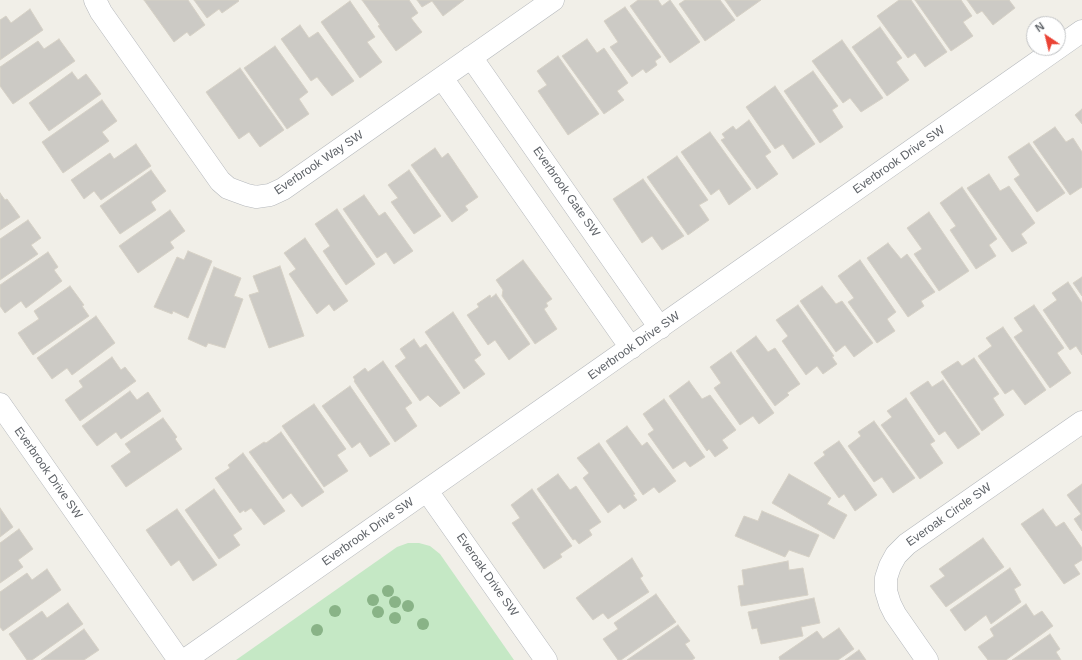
<!DOCTYPE html>
<style>
body{margin:0}
#map{position:relative;width:1082px;height:660px;overflow:hidden;background:#f1efe8;font-family:Arial,sans-serif}
canvas{display:block}
.north{position:absolute;left:1026px;top:16px;width:40px;height:40px;box-sizing:border-box;background:#fff;border:1px solid #bfc1c3;border-radius:50%;rotate:325deg;font-size:11px;font-weight:700;line-height:16px;text-align:center;color:#5f6368}
.north::after{content:'';display:block;margin:auto;width:14px;height:18px;background:#ea4335;clip-path:polygon(50% 0,100% 100%,50% 72%,0 100%)}
</style>
<div id="map">
<canvas width="1082" height="660"></canvas>
<div class="north">N</div>
</div>
<script>
const ctx = document.querySelector('canvas').getContext('2d');
ctx.lineJoin = 'round';
function fill(path, color) {
  ctx.fillStyle = color;
  ctx.fill(path, 'evenodd');
}
function shape(rows) {
  const path = new Path2D();
  for (const r of rows) {
    path.moveTo(r[0], r[1]);
    for (let i = 2; i < r.length; i += 2) path.lineTo(r[i], r[i + 1]);
  }
  return path;
}
function trace(path, color, width, dash) {
  ctx.strokeStyle = color;
  ctx.lineWidth = width;
  ctx.lineCap = dash ? 'butt' : 'round';
  ctx.setLineDash(dash || []);
  ctx.stroke(path);
}
function write(font, color, halo, rows, align = 'center') {
  ctx.font = font + ' Arial,sans-serif';
  ctx.lineWidth = 4;
  ctx.setLineDash([]);
  ctx.textBaseline = 'middle';
  ctx.strokeStyle = halo;
  ctx.fillStyle = color;
  for (const [text, x, y, turn = 0] of rows) {
    ctx.save();
    ctx.translate(x, y);
    ctx.rotate((+turn || 0) * Math.PI / 180);
    ctx.textAlign = isNaN(turn) ? turn : align;
    if (halo) ctx.strokeText(text, 0, 0);
    ctx.fillText(text, 0, 0);
    ctx.restore();
  }
}
fill(shape([
 [408,543,419,543,430,546,440,554,514,660,236,660,397,547]
]), '#c5e8c5');
const building = shape([
 [144,0,188,0,205,25,190,36,187,32,174,42,144,0],
 [194,0,238,0,239,1,222,13,219,9,207,18,194,0],
 [362,0,409,0,418,13,411,18,422,32,396,51,378,26,380,25,362,0],
 [417,0,464,0,443,16,432,1,422,7,417,0],
 [638,0,658,0,662,6,670,0,700,42,670,63,630,6,638,0],
 [685,0,720,0,735,20,705,41,679,4,685,0],
 [725,0,761,0,737,17,725,0],
 [899,0,911,0,947,52,925,67,915,53,908,58,877,16,899,0],
 [915,0,961,0,972,16,963,22,973,36,951,51,915,0],
 [967,0,1009,0,1015,8,993,25,982,11,977,14,967,0],
 [350,1,375,37,367,42,382,62,360,78,321,22,350,1],
 [625,7,661,57,655,61,657,65,646,73,643,69,632,77,610,47,618,42,604,21,625,7],
 [30,9,43,30,0,60,0,20,6,16,11,23,30,9],
 [300,25,309,38,318,32,354,81,332,96,317,77,311,81,281,39,300,25],
 [880,27,902,58,896,62,909,80,887,96,852,47,880,27],
 [59,39,75,61,13,104,0,86,0,67,38,41,44,49,59,39],
 [587,39,597,53,604,48,628,83,617,91,624,100,604,114,562,56,587,39],
 [842,40,883,98,861,112,850,98,843,103,812,61,842,40],
 [275,46,308,92,299,99,309,114,287,129,244,68,275,46],
 [558,56,599,114,568,135,538,91,547,85,537,71,558,56],
 [240,68,284,130,260,147,249,132,239,139,206,92,240,68],
 [813,71,838,106,832,110,843,127,820,143,784,91,813,71],
 [72,72,78,80,86,74,101,94,49,131,29,103,72,72],
 [775,86,815,144,793,159,783,144,775,149,746,107,775,86],
 [102,100,117,121,102,132,109,141,63,173,42,142,102,100],
 [1082,109,1082,124,1075,115,1082,109],
 [749,120,771,152,765,156,778,174,757,189,721,140,725,138,722,134,733,126,736,130,749,120],
 [1055,127,1066,142,1073,138,1082,152,1082,187,1070,195,1033,142,1055,127],
 [710,132,751,189,729,205,719,189,711,195,681,152,710,132],
 [1029,143,1065,193,1037,212,1014,179,1020,175,1008,157,1029,143],
 [136,144,151,166,101,200,94,191,84,199,71,180,110,153,114,159,136,144],
 [435,148,442,158,448,153,478,197,465,206,468,210,452,222,411,165,435,148],
 [677,156,708,200,699,205,709,220,688,235,647,177,677,156],
 [151,170,166,191,151,202,156,210,120,234,100,206,151,170],
 [409,170,441,216,414,234,391,202,398,198,388,185,409,170],
 [989,174,1000,191,1009,186,1035,223,1021,234,1027,243,1012,252,967,188,989,174],
 [643,179,684,236,662,250,652,236,642,243,613,199,643,179],
 [962,187,997,239,989,245,996,256,976,269,950,230,956,226,940,203,962,187],
 [0,193,5,200,7,199,20,217,0,230,0,193],
 [364,195,379,216,385,212,413,251,394,264,386,252,377,258,343,209,364,195],
 [337,209,375,264,346,285,323,251,330,246,315,224,337,209],
 [170,210,185,231,170,242,174,248,138,273,119,246,170,210],
 [929,212,969,271,939,291,914,254,922,249,907,228,929,212],
 [28,220,41,238,31,245,38,254,0,280,0,239,28,220],
 [305,238,348,301,334,311,329,304,317,314,289,274,296,269,284,253,305,238],
 [888,243,901,259,907,254,935,292,921,301,924,306,908,317,867,258,888,243],
 [188,251,212,261,188,318,173,311,172,314,154,307,177,257,184,260,188,251],
 [48,252,58,267,54,270,62,281,26,308,21,301,5,313,0,306,0,285,48,252],
 [523,260,552,299,546,303,548,306,544,309,557,329,535,344,502,296,503,290,496,280,523,260],
 [860,260,896,312,887,319,895,331,877,343,848,302,854,298,838,276,860,260],
 [280,266,304,336,269,348,249,295,259,292,253,276,280,266],
 [214,267,241,278,234,296,243,299,225,348,208,343,206,347,188,339,214,267],
 [1082,277,1082,296,1073,283,1082,277],
 [1068,282,1082,303,1082,355,1076,346,1070,350,1043,310,1057,300,1052,293,1068,282],
 [70,286,84,305,82,306,89,316,33,355,18,333,39,319,34,311,70,286],
 [822,286,836,304,842,301,873,343,854,357,845,345,836,352,800,301,822,286],
 [496,294,530,344,509,360,495,340,488,345,467,315,479,307,477,304,490,295,491,298,496,294],
 [798,305,834,356,832,357,837,364,823,374,817,366,806,375,782,341,788,336,776,320,798,305],
 [1034,305,1064,348,1057,353,1071,373,1050,388,1014,337,1023,331,1014,318,1034,305],
 [453,312,481,355,474,360,485,374,464,389,425,332,453,312],
 [96,316,115,343,72,375,67,368,52,379,37,358,96,316],
 [1003,327,1046,390,1025,405,1013,389,1005,394,978,356,992,346,986,338,1003,327],
 [756,336,768,352,775,348,800,384,787,393,789,395,775,406,736,351,756,336],
 [414,339,420,348,426,344,460,393,440,407,428,395,420,401,395,366,406,358,400,349,414,339],
 [731,352,774,413,759,424,753,416,740,425,714,388,721,383,710,367,731,352],
 [112,357,121,370,125,367,136,381,80,421,65,400,83,387,79,381,112,357],
 [974,358,999,394,993,398,1004,415,982,431,941,372,958,361,962,366,974,358],
 [383,361,412,403,405,408,417,426,395,442,354,381,355,380,353,377,365,368,368,372,383,361],
 [943,380,980,434,958,449,945,431,939,435,910,393,928,381,932,387,943,380],
 [689,381,702,399,710,395,736,430,722,440,728,448,715,457,709,449,707,451,669,396,689,381],
 [350,386,390,444,370,457,360,442,352,448,322,406,350,386],
 [130,391,137,400,148,392,161,411,121,439,116,432,97,446,82,426,130,391],
 [906,398,935,441,930,444,943,463,920,479,881,425,892,417,887,411,906,398],
 [664,399,705,457,690,467,685,461,673,469,648,434,654,430,643,414,664,399],
 [314,404,346,449,337,455,348,471,324,487,282,426,314,404],
 [163,418,177,437,175,439,182,449,126,487,111,466,131,452,125,444,163,418],
 [874,421,915,478,893,493,882,477,874,482,848,446,861,436,858,432,874,421],
 [627,426,642,446,647,442,676,481,659,493,654,487,643,495,606,441,627,426],
 [281,432,324,492,302,507,291,493,283,499,249,452,264,442,266,443,281,432],
 [839,441,877,495,855,511,844,494,839,498,814,463,825,455,823,452,839,441],
 [599,443,635,494,633,495,637,500,624,509,620,504,608,513,583,478,589,473,577,458,599,443],
 [243,453,285,511,264,525,251,508,245,512,244,510,240,513,215,478,230,468,228,465,243,453],
 [558,474,570,490,576,486,601,522,589,530,592,535,579,544,575,539,573,540,537,489,558,474],
 [789,474,831,498,827,504,847,515,834,539,772,503,789,474],
 [1082,484,1082,531,1074,519,1081,514,1067,495,1082,484],
 [214,489,242,529,233,535,240,545,219,559,185,510,214,489],
 [532,489,572,546,560,554,562,557,544,569,512,523,520,518,511,505,532,489],
 [0,508,13,527,0,537,0,508],
 [177,509,217,565,193,581,179,560,171,566,146,530,177,509],
 [1043,509,1056,527,1064,522,1082,548,1082,560,1074,565,1080,574,1064,584,1021,524,1043,509],
 [762,511,819,535,809,557,789,550,785,557,735,536,744,516,758,521,762,511],
 [19,529,33,549,18,560,23,567,0,583,0,543,19,529],
 [983,538,1004,567,946,607,930,586,945,576,939,569,983,538],
 [632,558,643,576,640,578,649,592,608,619,603,613,593,620,576,598,632,558],
 [788,561,789,570,803,568,808,595,741,606,738,586,744,585,742,570,788,561],
 [1010,568,1021,585,1014,589,1021,602,991,624,986,615,965,631,950,610,1010,568],
 [47,569,61,590,3,631,0,627,0,592,27,573,32,580,47,569],
 [656,594,676,622,621,660,618,660,603,639,618,629,614,623,656,594],
 [814,598,820,623,801,627,803,636,761,644,757,628,752,629,748,612,814,598],
 [68,603,83,624,32,660,27,660,9,634,42,611,47,618,68,603],
 [1026,604,1034,616,1042,611,1053,626,1006,660,988,660,978,647,994,636,990,629,1026,604],
 [678,625,690,641,685,644,695,658,692,660,627,660,678,625],
 [839,628,854,649,838,660,780,660,779,657,817,631,823,639,839,628],
 [84,629,99,650,84,660,41,660,84,629],
 [1050,634,1060,649,1056,652,1061,660,1012,660,1050,634],
 [859,650,866,660,845,660,859,650]
]);
fill(building, '#cccac5');
trace(building, '#d6d1c6', 1);
const minor = shape([
 [95,0,101,12,220,181,228,188,236,191,247,195,256,197,270,195,283,189,553,0],
 [471,57,660,328],
 [442,78,631,348],
 [0,404,179,660],
 [427,491,546,660],
 [185,660,1082,31],
 [927,660,895,614,890,604,886,591,886,578,890,566,896,555,907,544,1082,422]
]);
trace(minor, '#b5b8bc', 23);
trace(minor, '#fff', 22);
ctx.fillStyle = '#89b387';
for (const [x, y] of [
 [388,591],
 [373,600],
 [395,602],
 [408,606],
 [335,611],
 [378,612],
 [395,618],
 [423,624],
 [317,630]
]) {
  ctx.beginPath();
  ctx.arc(x, y, 6, 0, 2 * Math.PI);
  ctx.fill();
}
write('12px', '#5f6368', '#fff', [
 ["Everbrook Drive SW",899,160,-35],
 ["Everbrook Way SW",319,163,-34],
 ["Everbrook Gate SW",566,192,55],
 ["Everbrook Drive SW",634,346,-35],
 ["Everbrook Drive SW",48,473,55],
 ["Everoak Circle SW",949,515,-35],
 ["Everbrook Drive SW",368,532,-35],
 ["Everoak Drive SW",487,575,55]
]);
</script>
